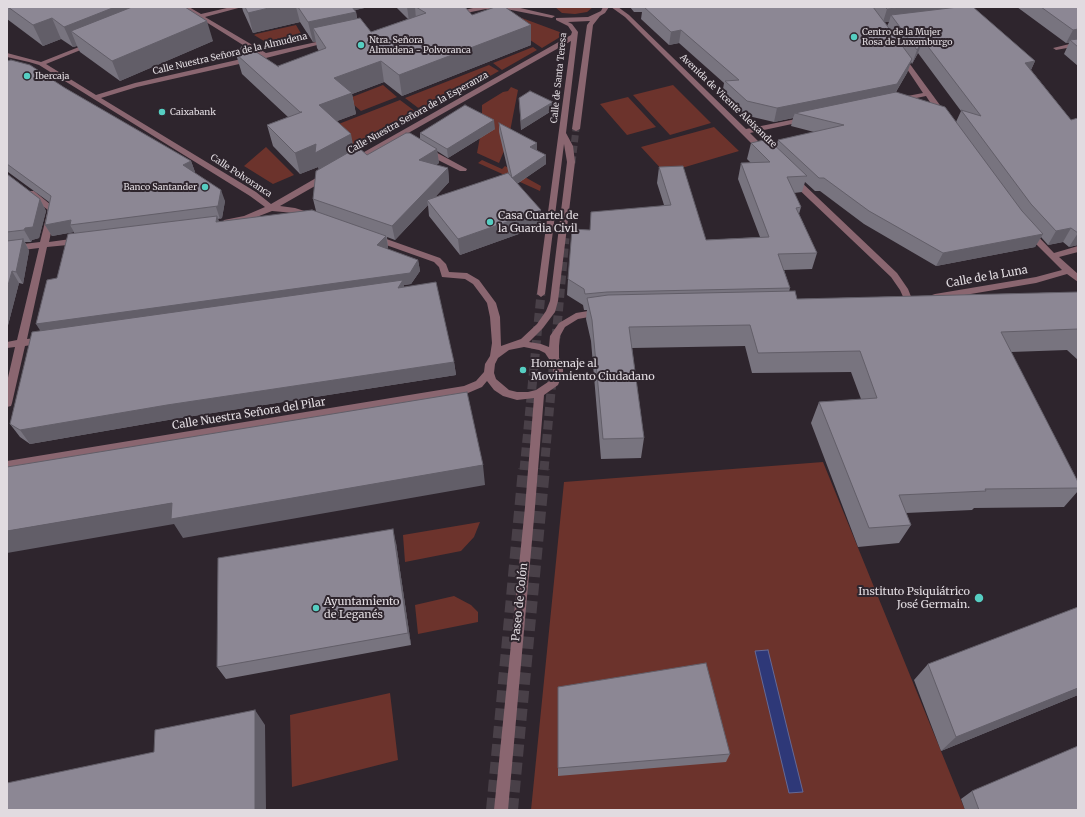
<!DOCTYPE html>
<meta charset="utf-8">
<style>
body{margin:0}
#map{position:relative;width:1085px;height:817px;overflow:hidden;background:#2e252d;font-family:Merriweather,serif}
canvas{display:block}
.frame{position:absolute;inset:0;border:8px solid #e1dbe0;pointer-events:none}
</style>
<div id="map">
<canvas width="1085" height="817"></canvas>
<div class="frame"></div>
</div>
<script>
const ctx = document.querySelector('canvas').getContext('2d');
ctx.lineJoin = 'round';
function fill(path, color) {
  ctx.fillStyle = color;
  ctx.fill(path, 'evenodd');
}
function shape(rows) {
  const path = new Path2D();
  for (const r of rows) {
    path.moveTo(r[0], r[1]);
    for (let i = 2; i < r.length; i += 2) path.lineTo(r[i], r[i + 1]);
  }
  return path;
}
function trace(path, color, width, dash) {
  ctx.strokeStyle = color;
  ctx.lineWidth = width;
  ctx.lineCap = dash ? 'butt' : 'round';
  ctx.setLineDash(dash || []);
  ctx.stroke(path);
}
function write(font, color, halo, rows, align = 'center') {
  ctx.font = font + ' Merriweather,serif';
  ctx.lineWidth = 4;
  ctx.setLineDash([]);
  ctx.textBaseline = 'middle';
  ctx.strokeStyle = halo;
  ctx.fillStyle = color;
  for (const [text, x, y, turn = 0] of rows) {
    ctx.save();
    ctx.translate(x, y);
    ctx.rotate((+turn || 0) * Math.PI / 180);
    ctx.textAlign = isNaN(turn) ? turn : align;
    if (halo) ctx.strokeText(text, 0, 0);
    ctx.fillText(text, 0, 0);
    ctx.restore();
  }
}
fill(shape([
 [555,7,593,7,587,12,575,14,562,13],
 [511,14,565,34,542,48,493,15],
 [296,25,303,37,269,44,254,35,256,34],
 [533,47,537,50,502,70,493,63],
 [489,65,499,71,425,113,405,98],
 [383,85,397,97,361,111,347,99],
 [673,85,711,123,670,135,633,95],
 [511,87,518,90,507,147,504,151,499,163,477,153,482,126,482,105,503,92,508,91],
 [628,97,656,127,627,135,600,104],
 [400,100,420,115,357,151,331,127],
 [714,127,739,151,665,173,641,147],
 [266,147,294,175,273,184,244,166],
 [482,160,502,169,505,166,541,186,540,191,478,163],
 [823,462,965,810,531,810,564,482],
 [480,522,474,537,461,551,405,562,403,535],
 [454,596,471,605,478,612,478,622,418,634,415,605],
 [390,693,398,760,292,787,290,715]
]), '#6c332c');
const water = shape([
 [768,650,789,736,803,792,789,793,755,651,768,650]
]);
fill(water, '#2e3878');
trace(water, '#646997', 1);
trace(shape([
 [572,163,576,129]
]), '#494048', 7, [7, 3.5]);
trace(shape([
 [556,338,565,238],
 [524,470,541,294],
 [544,470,554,358]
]), '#494048', 9, [9, 4.5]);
trace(shape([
 [492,810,524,469],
 [512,810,544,469]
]), '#494048', 12, [12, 6]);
fill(shape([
 [182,7,189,7,201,14,231,7,242,7,205,17,266,53,330,39,333,41,266,58,137,87,101,98,256,192,271,204,323,174,329,174,329,178,280,206,295,208,314,214,315,216,314,218,311,219,294,213,272,211,249,220,227,225,224,224,223,222,224,220,244,216,265,207,250,196,39,65,29,62,7,57,7,53,41,62,89,43,93,43,93,45,46,64,96,95,135,83,259,55,182,7],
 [477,7,516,7,555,16,552,18,506,9,486,9,456,15,453,13,477,7],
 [603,7,609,7,605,13,600,16,593,25,580,129,576,131,572,129,587,25,590,21,568,22,572,24,578,32,566,133,573,146,575,162,558,301,555,312,543,328,529,342,541,344,549,347,550,336,559,323,576,313,600,309,605,312,600,315,578,319,565,327,560,336,559,346,559,358,563,365,563,373,558,385,544,395,535,507,508,810,494,810,525,507,534,398,517,400,503,396,494,390,487,381,482,387,468,393,453,396,7,469,7,461,464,386,476,381,484,372,485,364,490,356,492,343,490,317,487,303,482,296,473,284,465,279,442,277,439,267,434,262,372,240,371,238,375,235,378,236,440,258,446,264,449,272,467,273,479,280,496,303,500,317,501,346,521,339,537,324,546,311,550,301,567,162,564,144,545,294,541,297,537,294,571,41,357,162,351,162,350,160,571,35,572,32,568,26,556,20,556,18,588,17,601,11,603,7],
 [524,347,539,350,545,353,553,365,553,373,551,380,536,390,528,392,517,392,509,390,496,379,494,373,495,364,498,358,509,350,524,347],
 [611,7,618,7,629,15,746,129,806,117,810,119,806,121,750,133,769,152,768,154,762,154,625,17,611,7],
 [1078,42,1078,46,1056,50,1053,48,1078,42],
 [902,55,904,56,945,112,945,116,939,116,926,96,897,102,897,98,923,93,899,57,902,55],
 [424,149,430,149,467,169,466,171,460,171,424,153,424,149],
 [791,178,797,178,897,273,908,289,912,299,911,301,905,301,900,290,891,277,791,182,791,178],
 [28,191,34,191,56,209,49,242,78,238,82,241,78,244,47,247,27,339,43,337,48,340,43,343,25,346,12,403,11,406,7,407,7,382,15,347,7,348,7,342,17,340,39,248,7,252,7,246,40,242,48,210,28,195,28,191],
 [1030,230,1033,231,1054,253,1078,246,1078,252,1059,257,1078,274,1078,282,1067,274,1036,283,935,300,932,299,931,297,932,295,935,294,1036,277,1062,270,1027,235,1026,233,1027,231,1030,230]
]), '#8a6670');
fill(shape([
 [7,7,185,7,213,41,120,81,80,52,77,46,73,47,61,39,43,46,7,19],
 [242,7,369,7,355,10,356,12,357,18,371,32,408,19,396,7,465,7,472,15,531,25,531,45,402,96,384,82,352,94,356,114,337,121,354,150,367,155,420,139,420,133,495,129,448,158,437,151,439,163,436,165,448,168,449,182,435,197,509,175,499,132,499,123,537,143,537,150,546,164,517,184,541,226,460,255,429,216,428,205,395,240,387,237,388,247,387,249,418,260,420,271,411,284,404,285,404,287,454,362,456,375,174,419,30,444,20,437,10,424,57,278,74,233,74,232,52,236,45,225,49,202,8,172,7,172,7,61,65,88,191,161,195,172,194,173,225,201,222,218,218,219,219,222,316,211,313,199,319,169,318,167,300,174,273,146,267,125,288,117,242,74,236,54,278,67,319,51,317,48,316,42,313,42,300,22,253,33,243,11],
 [630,7,973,7,1035,61,1031,70,1071,120,1078,118,1078,245,1069,247,1063,242,1048,245,1041,237,1035,247,936,266,864,224,820,191,815,191,805,182,802,192,794,193,801,207,799,214,817,253,812,269,784,270,790,288,789,292,797,299,1078,292,1078,360,1067,350,1011,352,1078,482,1078,491,1064,507,974,508,972,510,906,513,911,525,899,543,858,547,811,423,819,402,861,399,851,372,752,373,745,346,632,348,644,438,641,458,601,459,591,341,586,319,587,310,584,310,583,305,567,295,568,279,590,230,664,205,657,183,659,167,706,240,760,237,738,179,741,163,751,163,747,159,751,143,776,147,778,140,814,132,791,126,793,118,774,122,744,115,722,95,724,83,679,43,669,45,641,19,642,12,634,12],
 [885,22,889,22,887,26],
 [918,53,961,111,956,122,896,92,907,73,911,62,912,64],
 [1017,7,1078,7,1078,66,1064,54,1069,43,1066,43],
 [519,98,553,102,553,110,521,130],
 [7,174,40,199,46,211,39,238,32,240,31,242,25,242,29,251,23,284,19,283,7,329],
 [396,543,411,645,226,679,217,667],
 [928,664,1078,695,941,751,914,680],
 [558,687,730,754,726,762,558,776],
 [972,791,1078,810,965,810,961,799]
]), '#78747f');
fill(shape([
 [115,7,164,7,71,31,77,46,73,47,64,27],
 [273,7,296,7,300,22,253,33,248,13],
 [345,7,369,7,346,12],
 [407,7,415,7,416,19,409,21],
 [906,7,963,7,891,15,889,22,883,22,887,9],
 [356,12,359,32,313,28,316,42,313,42,308,22],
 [52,18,61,39,43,46,33,25],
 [207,21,213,41,120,81,112,61],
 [531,25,531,45,402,96,399,75],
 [1078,29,1078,39,1070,40,1069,43,1066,43,1073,30],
 [681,30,679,43,669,45,671,32],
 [923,40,918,53,912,64,917,50],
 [912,59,907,73,892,98,795,113,793,118,774,122,777,108],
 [381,61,384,82,352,94,356,114,324,126,319,105,334,78],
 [1035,61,1029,74,1025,63],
 [553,102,553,110,521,130,521,121],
 [494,120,495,129,448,158,447,149],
 [351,134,355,155,320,175,318,167,300,174,295,153,316,144],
 [537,143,537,151,530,147],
 [437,149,439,163,421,174,419,160],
 [546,155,546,164,512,187,512,178],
 [191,161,195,172,187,177,183,165],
 [448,168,449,182,430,203,427,200,428,205,395,240,392,226],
 [221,190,225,201,222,218,220,219,216,207],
 [40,199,46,211,39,238,32,240,31,242,24,230,25,228],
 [541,210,541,226,460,255,458,239],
 [217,216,221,227,216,222],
 [71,220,70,225,74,232,52,236,45,225],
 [1071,228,1063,242,1048,245,1056,231],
 [1078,233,1078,245,1069,247],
 [1043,234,1035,247,936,266,943,253],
 [386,236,388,247,379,257,377,245],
 [23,239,29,251,23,284,16,272],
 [418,260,420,271,411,284,404,285,405,294,43,335,36,324],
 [12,271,19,283,7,329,7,289],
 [454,362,456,375,174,419,30,444,20,430,167,405],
 [483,465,485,485,183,538,174,524,7,553,7,531,172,503],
 [393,529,396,543,411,645,408,633],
 [1078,688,1078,695,941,751,956,737],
 [255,710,265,725,266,810,255,810]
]), '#625e68');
const building = shape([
 [8,7,115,7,64,27,52,18,33,25,8,7],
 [132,7,185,7,207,21,112,61,71,31,132,7],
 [245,7,273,7,248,13,245,7],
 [298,7,352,7,356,12,308,22,298,7],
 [416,7,465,7,472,15,495,7,505,7,531,25,399,75,381,61,334,78,352,93,319,105,351,134,315,153,316,144,295,153,267,125,302,112,300,112,236,54,244,44,279,67,278,66,326,48,313,28,360,18,371,32,426,13,416,7],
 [644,7,873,7,912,59,897,84,777,108,747,101,725,81,739,80,681,30,671,32,644,7],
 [885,7,906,7,887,9,885,7],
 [958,7,973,7,1035,61,1025,63,1071,120,1078,118,1078,233,1071,228,1056,231,1031,204,961,110,981,116,923,40,917,50,891,15,958,7],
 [1041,7,1078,7,1078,29,1073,30,1041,7],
 [1078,39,1078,47,1070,40,1078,39],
 [11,60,30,65,65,88,191,161,183,165,221,190,218,206,70,225,71,220,45,225,51,196,7,164,7,61,11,60],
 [530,91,553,102,521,121,519,98,530,91],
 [896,92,945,107,1022,211,1043,234,943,253,869,211,824,178,819,178,778,140,844,125,795,113,896,92],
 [465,105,494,120,447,149,420,133,465,105],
 [499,123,537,143,530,147,546,155,512,178,499,123],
 [406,133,410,133,437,149,419,160,448,168,392,226,313,199,316,171,358,147,367,155,406,133],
 [768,139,807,176,787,177,801,207,796,208,817,253,778,254,790,288,607,292,585,294,584,289,568,279,572,229,590,230,591,212,671,205,659,167,683,166,706,240,769,237,741,163,770,162,751,143,768,139],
 [508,173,541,210,458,239,427,200,508,173],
 [7,174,40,199,33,227,25,228,24,230,7,232,7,174],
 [312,210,386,236,377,245,418,260,410,273,36,324,47,280,57,278,68,234,217,216,216,222,312,210],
 [23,239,16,272,12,271,7,289,7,241,23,239],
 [403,280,398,288,436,282,454,362,167,405,20,430,10,424,32,332,403,280],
 [795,291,797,299,1078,292,1078,329,1001,332,1078,482,1078,488,985,489,986,491,899,495,911,525,869,528,819,402,877,398,860,351,758,353,750,325,629,327,644,438,603,439,592,320,587,298,608,295,795,291],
 [467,392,483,465,171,519,172,503,7,531,7,467,467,392],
 [393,529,408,633,217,667,218,558,393,529],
 [1078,607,1078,688,956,737,928,664,1078,607],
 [706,663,730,754,558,768,558,687,706,663],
 [255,710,255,810,7,810,7,783,154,752,155,730,255,710],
 [1078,746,1078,810,979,810,972,791,1078,746]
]);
fill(building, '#8c8794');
trace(building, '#625e68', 1);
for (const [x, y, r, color] of [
 [854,37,4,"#56cec2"],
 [361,45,4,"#56cec2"],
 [27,76,4,"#56cec2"],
 [162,112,4,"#56cec2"],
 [205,187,4,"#56cec2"],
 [490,222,4,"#56cec2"],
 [523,370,4,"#56cec2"],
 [979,598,5,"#56cec2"],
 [316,608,4,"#56cec2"]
]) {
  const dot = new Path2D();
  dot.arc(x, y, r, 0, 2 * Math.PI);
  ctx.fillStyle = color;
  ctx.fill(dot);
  trace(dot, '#2e252d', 1.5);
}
write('9px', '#e1dbe0', '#2e252d', [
 ["Centro de la Mujer",862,32],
 ["Rosa de Luxemburgo",862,42],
 ["Ntra. Señora",369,40],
 ["Almudena - Polvoranca",369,50],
 ["Ibercaja",35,76],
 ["Caixabank",170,112],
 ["Banco Santander",197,187,"right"]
], 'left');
write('9px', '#e1dbe0', '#2e252d', [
 ["Calle Nuestra Señora de la Almudena",230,54,-13],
 ["Calle de Santa Teresa",559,78,-84],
 ["Avenida de Vicente Aleixandre",728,101,44],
 ["Calle Nuestra Señora de la Esperanza",418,113,-29],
 ["Calle Polvoranca",241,176,33]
]);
write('11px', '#e1dbe0', '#2e252d', [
 ["Casa Cuartel de",498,216],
 ["la Guardia Civil",498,229],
 ["Homenaje al",531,364],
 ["Movimiento Ciudadano",531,377],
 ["Instituto Psiquiátrico",970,592,"right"],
 ["José Germain.",970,605,"right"],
 ["Ayuntamiento",324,602],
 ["de Leganés",324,615]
], 'left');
write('11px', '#e1dbe0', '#2e252d', [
 ["Calle de la Luna",987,277,-10],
 ["Calle Nuestra Señora del Pilar",249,414,-9],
 ["Paseo de Colón",520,602,-84]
]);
</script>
